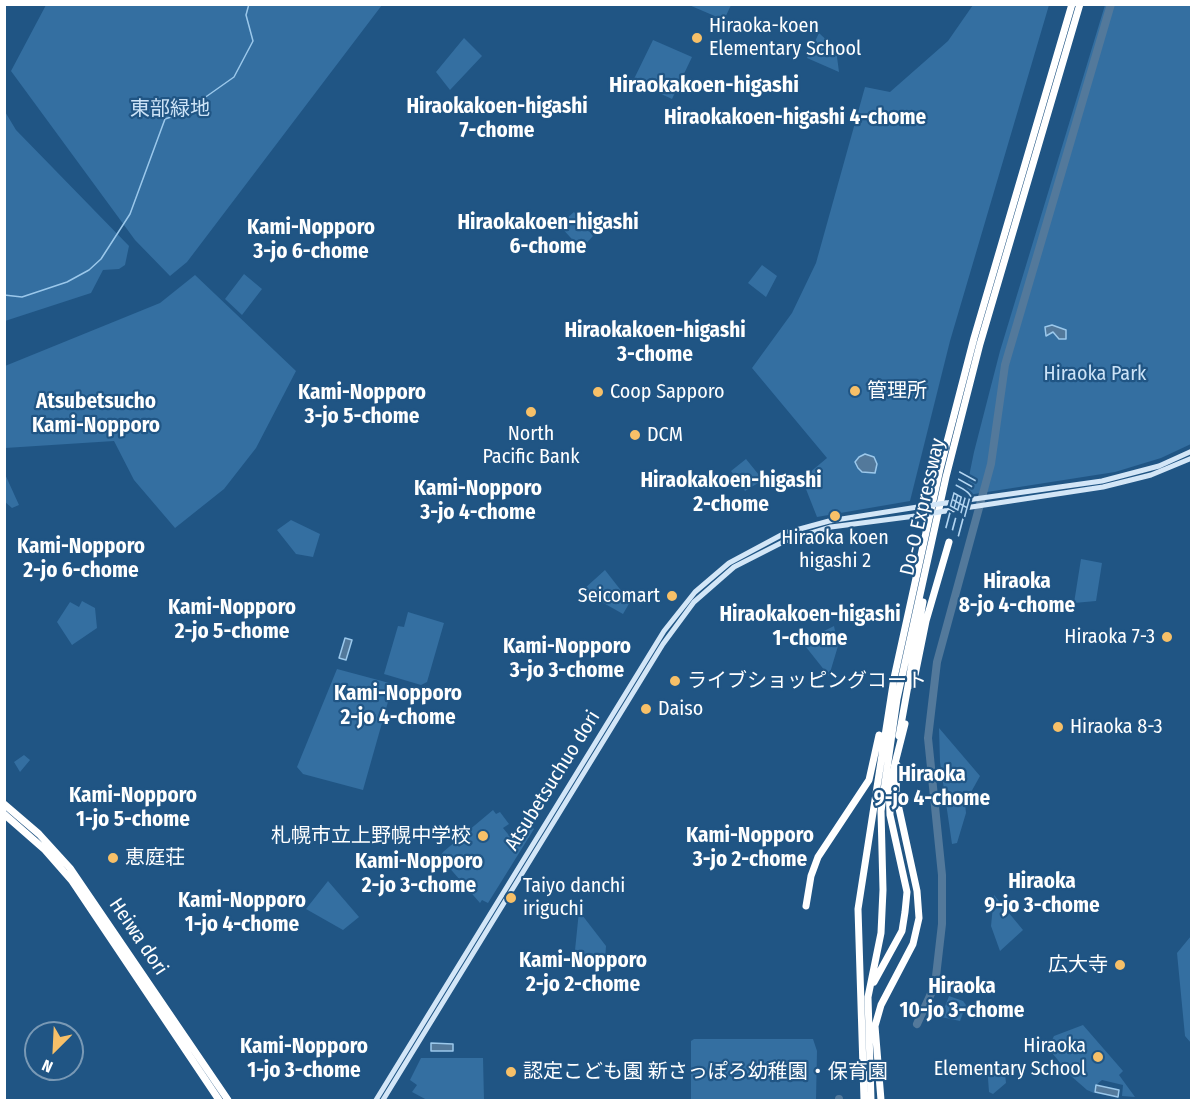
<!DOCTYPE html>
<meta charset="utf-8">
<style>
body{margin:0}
#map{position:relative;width:1196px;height:1105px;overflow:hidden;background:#205584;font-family:"Fira Sans Condensed",sans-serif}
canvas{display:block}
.frame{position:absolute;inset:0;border:6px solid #fff;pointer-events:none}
.north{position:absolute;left:24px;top:1021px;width:60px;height:60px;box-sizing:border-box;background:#205584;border:2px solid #7999b5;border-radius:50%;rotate:204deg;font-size:16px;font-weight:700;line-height:24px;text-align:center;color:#fff}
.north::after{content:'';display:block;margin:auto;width:21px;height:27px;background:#f7c068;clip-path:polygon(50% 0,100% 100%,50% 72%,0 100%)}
</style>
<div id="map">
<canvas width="1196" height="1105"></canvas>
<div class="frame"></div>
<div class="north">N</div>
</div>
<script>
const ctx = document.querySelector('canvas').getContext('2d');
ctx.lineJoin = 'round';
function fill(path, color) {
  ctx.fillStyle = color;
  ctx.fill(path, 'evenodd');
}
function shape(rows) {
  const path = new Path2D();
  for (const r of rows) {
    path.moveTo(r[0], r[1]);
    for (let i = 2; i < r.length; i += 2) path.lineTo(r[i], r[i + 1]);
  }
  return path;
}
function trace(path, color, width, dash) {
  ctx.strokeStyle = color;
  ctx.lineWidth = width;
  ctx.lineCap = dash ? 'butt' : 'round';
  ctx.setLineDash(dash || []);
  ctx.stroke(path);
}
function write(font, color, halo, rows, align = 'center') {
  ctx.font = font + ' "Fira Sans Condensed","Noto Sans JP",sans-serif';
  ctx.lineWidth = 4.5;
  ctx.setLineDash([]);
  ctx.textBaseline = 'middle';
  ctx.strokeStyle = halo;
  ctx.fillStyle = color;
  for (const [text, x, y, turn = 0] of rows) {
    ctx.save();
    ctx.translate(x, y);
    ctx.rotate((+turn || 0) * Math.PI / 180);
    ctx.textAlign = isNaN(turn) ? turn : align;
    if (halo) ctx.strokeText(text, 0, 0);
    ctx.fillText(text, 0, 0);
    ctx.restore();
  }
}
fill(shape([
 [46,5,46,4,382,5,187,262,170,276,135,240,11,71],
 [689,5,731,5,724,20],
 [973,5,1049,5,950,341,910,501,817,517,802,479,827,458,752,368,792,313,816,263,865,87,890,92,948,41],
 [1105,5,1191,5,1191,444,1161,458,1115,472,968,495,966,491,974,452,1000,351],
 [819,33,836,49,839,72,807,58],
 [464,38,482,56,450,90,436,72],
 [653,40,692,57,672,99,633,81],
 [4,110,16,130,129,246,125,265,119,269,103,270,91,293,5,321],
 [574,212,593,236,581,249,559,225],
 [762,265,777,276,766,297,748,283],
 [244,274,262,289,242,315,225,299],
 [195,275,296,371,256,448,224,489,175,528,134,480,114,441,5,448,5,366,160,303],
 [746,459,763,480,745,491,731,471],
 [4,472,19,505,12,508,5,502],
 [291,520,320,534,313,557,296,554,277,530],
 [1081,559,1102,563,1096,601,1074,603],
 [605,570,630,602,623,614,584,592,584,589],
 [82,601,95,608,97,628,72,645,57,622,70,602,79,607],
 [408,612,444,623,427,682,421,685,384,674,398,626,404,627],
 [834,626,838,646,829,676,802,642],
 [337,669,393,684,363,790,303,774,297,767],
 [939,728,980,776,965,803,966,813,957,843,952,844,940,762],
 [24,755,30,760,20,772,14,762],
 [493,810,496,814,500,812,509,824,503,828,512,839,530,825,534,829,488,903,482,900,480,903,440,857,443,852],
 [328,881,359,917,343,930,306,909],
 [994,895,1023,930,1000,951,991,926],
 [579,911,606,946,605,960,574,960],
 [1191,936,1191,1043,1185,1036,1177,953],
 [949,996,963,1001,966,1005,960,1021,941,1017],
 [1083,1025,1123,1071,1119,1075,1135,1097,1122,1096,1123,1085,1102,1080,1096,1085,1094,1093,1087,1090,1071,1076,1048,1048,1054,1036],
 [694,1039,813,1039,817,1051,816,1100,691,1100,691,1041],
 [421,1058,483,1058,484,1100,427,1100,412,1092,417,1085,410,1080],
 [987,1065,1004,1065,1006,1083,993,1094,989,1092]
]), '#346fa1');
const water = shape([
 [1052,325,1066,330,1066,339,1059,339,1053,332,1046,336,1045,327,1052,325],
 [865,454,874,457,877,464,875,473,862,472,858,468,855,462,859,457,865,454],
 [345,638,352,640,346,660,339,658,345,638],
 [431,1043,453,1044,453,1051,431,1051,431,1043],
 [1096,1085,1119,1090,1118,1097,1095,1092,1096,1085]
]);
fill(water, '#53799b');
trace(water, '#9bc8eb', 1.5);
trace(shape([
 [4,295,22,297,67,282,89,270,101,259,130,214,165,119,183,113,234,77,253,41,246,15,249,4]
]), '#9bc8eb', 1.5);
trace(shape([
 [917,1024,935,985,942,924,942,875,928,738,937,662,991,464,1005,365,1111,4],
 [839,1100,839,1099]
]), '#53799b', 8);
trace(shape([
 [946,503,1102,481,1159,466,1192,451],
 [945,511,1103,487,1151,475,1192,458],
 [376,1100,664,631,695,592,729,563,785,533,829,521,924,506],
 [383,1100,663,644,694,602,734,567,785,541,831,527,923,515]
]), '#d3e6f7', 5);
trace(shape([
 [913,685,926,621,949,542],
 [899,736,923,602],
 [4,804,39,834,70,868,228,1100],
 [4,814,44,849,72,881,219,1100],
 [806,906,811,876,818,857,869,780,879,735],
 [874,982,902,931,905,912,907,892,890,815,889,787],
 [864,1100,858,909,894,678,940,469,974,338,1072,4],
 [871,1100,868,997,881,933,883,890,881,811,897,699,946,477,980,344,1080,4],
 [881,1100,875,1026,881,1005,913,944,919,918,917,891,896,795,897,765]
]), '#fff', 7);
trace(shape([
 [924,506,946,503],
 [923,515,945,511]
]), '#d3e6f7', 5);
trace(shape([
 [889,787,905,724]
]), '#fff', 7);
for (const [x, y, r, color] of [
 [697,38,6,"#f7c068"],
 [855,391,6,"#f7c068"],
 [598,392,6,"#f7c068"],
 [531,412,6,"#f7c068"],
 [635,435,6,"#f7c068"],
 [835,516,6,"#f7c068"],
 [672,596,6,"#f7c068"],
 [1167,637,6,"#f7c068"],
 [675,681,6,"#f7c068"],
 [646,709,6,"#f7c068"],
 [1058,727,6,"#f7c068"],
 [483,836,6,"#f7c068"],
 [113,858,6,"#f7c068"],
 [511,898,6,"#f7c068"],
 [1120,965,6,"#f7c068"],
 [1098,1057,6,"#f7c068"],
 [511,1072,6,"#f7c068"]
]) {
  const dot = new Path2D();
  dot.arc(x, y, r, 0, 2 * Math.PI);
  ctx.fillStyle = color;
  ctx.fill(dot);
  trace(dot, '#205584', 2);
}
write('20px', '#fff', '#205584', [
 ["Hiraoka-koen",709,26],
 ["Elementary School",709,49],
 ["管理所",867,391],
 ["Coop Sapporo",610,392],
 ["North",531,434,"center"],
 ["Pacific Bank",531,457,"center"],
 ["DCM",647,435],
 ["Hiraoka koen",835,538,"center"],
 ["higashi 2",835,561,"center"],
 ["Seicomart",660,596,"right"],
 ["Hiraoka 7-3",1155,637,"right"],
 ["ライブショッピングコート",687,681],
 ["Daiso",658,709],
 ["Hiraoka 8-3",1070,727],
 ["札幌市立上野幌中学校",471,836,"right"],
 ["恵庭荘",125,858],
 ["Taiyo danchi",523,886],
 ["iriguchi",523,909],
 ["広大寺",1108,965,"right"],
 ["Hiraoka",1086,1046,"right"],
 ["Elementary School",1086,1069,"right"],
 ["認定こども園 新さっぽろ幼稚園・保育園",523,1072]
], 'left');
write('20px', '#cce3f7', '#205584', [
 ["東部緑地",170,109],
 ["Hiraoka Park",1095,374]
]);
write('20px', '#fff', '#205584', [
 ["Do-O Expressway",923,507,-77],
 ["Atsubetsuchuo dori",553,781,-58],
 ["Heiwa dori",138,937,56]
]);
write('bold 21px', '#fff', '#205584', [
 ["Hiraokakoen-higashi",497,107],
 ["7-chome",497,131],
 ["Hiraokakoen-higashi 4-chome",795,118],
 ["Hiraokakoen-higashi",548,223],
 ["6-chome",548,247],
 ["Kami-Nopporo",311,228],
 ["3-jo 6-chome",311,252],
 ["Hiraokakoen-higashi",655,331],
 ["3-chome",655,355],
 ["Kami-Nopporo",362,393],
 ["3-jo 5-chome",362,417],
 ["Atsubetsucho",96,402],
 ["Kami-Nopporo",96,426],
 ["Hiraokakoen-higashi",731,481],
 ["2-chome",731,505],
 ["Kami-Nopporo",478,489],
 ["3-jo 4-chome",478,513],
 ["Kami-Nopporo",81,547],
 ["2-jo 6-chome",81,571],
 ["Hiraoka",1017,582],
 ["8-jo 4-chome",1017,606],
 ["Kami-Nopporo",232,608],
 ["2-jo 5-chome",232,632],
 ["Hiraokakoen-higashi",810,615],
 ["1-chome",810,639],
 ["Kami-Nopporo",567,647],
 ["3-jo 3-chome",567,671],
 ["Kami-Nopporo",398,694],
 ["2-jo 4-chome",398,718],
 ["Hiraoka",932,775],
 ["9-jo 4-chome",932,799],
 ["Kami-Nopporo",133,796],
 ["1-jo 5-chome",133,820],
 ["Kami-Nopporo",750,836],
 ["3-jo 2-chome",750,860],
 ["Kami-Nopporo",419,862],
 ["2-jo 3-chome",419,886],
 ["Hiraoka",1042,882],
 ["9-jo 3-chome",1042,906],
 ["Kami-Nopporo",242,901],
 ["1-jo 4-chome",242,925],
 ["Kami-Nopporo",583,961],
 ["2-jo 2-chome",583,985],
 ["Hiraoka",962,987],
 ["10-jo 3-chome",962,1011],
 ["Kami-Nopporo",304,1047],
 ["1-jo 3-chome",304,1071]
]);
write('italic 21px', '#b3d5f1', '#205584', [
 ["三里川",961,506,-75]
]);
write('bold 22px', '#fff', '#205584', [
 ["Hiraokakoen-higashi",704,86]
]);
</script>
